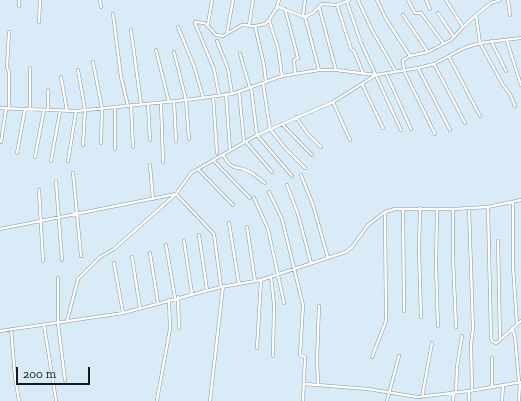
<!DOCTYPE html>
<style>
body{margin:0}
#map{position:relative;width:521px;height:401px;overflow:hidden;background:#d9ebf7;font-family:"Zilla Slab",serif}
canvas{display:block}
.scale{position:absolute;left:16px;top:367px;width:74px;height:18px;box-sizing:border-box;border:2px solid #141a1e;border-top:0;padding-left:5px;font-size:12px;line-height:14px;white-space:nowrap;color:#141a1e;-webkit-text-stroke:3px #d9ebf7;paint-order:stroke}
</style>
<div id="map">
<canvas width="521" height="401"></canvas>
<div class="scale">200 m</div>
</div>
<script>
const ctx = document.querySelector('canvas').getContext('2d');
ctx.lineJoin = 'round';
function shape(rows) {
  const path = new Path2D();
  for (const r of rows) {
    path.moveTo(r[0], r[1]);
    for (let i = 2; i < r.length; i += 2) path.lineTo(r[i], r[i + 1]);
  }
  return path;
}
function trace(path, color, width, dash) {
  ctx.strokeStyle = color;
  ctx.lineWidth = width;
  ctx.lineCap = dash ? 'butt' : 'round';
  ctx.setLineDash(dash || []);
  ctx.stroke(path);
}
const minor = shape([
 [100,0,101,7],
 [358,0,372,30,396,72],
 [377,0,386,19,410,56],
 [408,0,415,13,421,13,444,44],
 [426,0,430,9],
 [446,0,463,27],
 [508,0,510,15],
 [347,2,361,43,401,130],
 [337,5,351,49,354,51,363,73],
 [19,6,19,0],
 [319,7,336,70],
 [276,9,279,0],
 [285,9,298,58,294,60,295,74],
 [438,13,454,37],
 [113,14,121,77,128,106],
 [403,15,428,52],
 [476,15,480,43,503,85,510,94,515,106],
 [303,16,305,0],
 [305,17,319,70],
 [269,20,278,48,282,76],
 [39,22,40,0],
 [195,22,205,23,216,35,223,36,242,25,255,26,265,24,269,20,276,9,279,7,304,17,313,13,322,4,337,5,349,0],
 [195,23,214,69,219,95],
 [208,24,212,0],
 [249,25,253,0],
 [255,26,264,65,266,82],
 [178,27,194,66,203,97],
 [131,30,141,104],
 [227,33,233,0],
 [217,41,228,69,232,94],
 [491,41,506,71],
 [507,41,521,85],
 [156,50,169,102],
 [174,52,186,100,189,139],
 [240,54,250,88],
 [449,57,480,116],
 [93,62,102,108,101,143],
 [434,64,465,123],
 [30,68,30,109],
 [418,68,450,130],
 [78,70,85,110,83,145],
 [386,73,411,129],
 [61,77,67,111],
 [263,83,270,129,285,148,305,168],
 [362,84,383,128],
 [251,87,257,135,292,176],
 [48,90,48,110],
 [239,91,244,142],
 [226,94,230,150],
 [213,96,217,153],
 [174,101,176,141],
 [333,102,350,140],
 [161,103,163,162],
 [148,104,150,140],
 [131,105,133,147],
 [0,108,76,111,186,100,232,94,282,76,319,70,336,70,376,75,418,68,434,64,464,48,480,43,521,38],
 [9,109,9,72,7,67,9,32],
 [296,117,307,133,321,147],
 [282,124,312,155],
 [435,134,404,71,403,60,410,56,428,52,451,40,463,27,476,15,491,3,500,0],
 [1,142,6,109],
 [246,142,272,172],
 [115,149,115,107],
 [17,153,25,109],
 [223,155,229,164,234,167,243,169,252,173,265,183],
 [35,157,44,110],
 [213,160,250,198],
 [51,161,60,111],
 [68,161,76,111],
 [150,165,153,199],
 [198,169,233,205],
 [73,173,81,256],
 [301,175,313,205,328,258],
 [56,182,62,260],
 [287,185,298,214,311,263],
 [39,190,43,261],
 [269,192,282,219,303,305,300,355,305,357,303,401],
 [254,198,268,229,284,303],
 [513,202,513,267,517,324],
 [488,207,491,338,492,341,496,343,500,340,521,321],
 [420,208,419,250,421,317],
 [469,208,473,329,471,344,472,390],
 [403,209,404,311],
 [437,209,436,266,438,326],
 [453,209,453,258,456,327],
 [229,223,239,284],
 [247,227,255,281],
 [0,229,176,194,214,234,221,287],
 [199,235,207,290],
 [184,241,192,294],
 [498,241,500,340],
 [166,245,175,298],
 [150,253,158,303],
 [132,257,140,308],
 [114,263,123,313],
 [271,277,274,304,273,356],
 [58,278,58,323,65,380],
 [178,297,179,328],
 [67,321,78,279,100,257,114,249,176,194,191,173,257,135,333,102,376,75],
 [44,325,56,400],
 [512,328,515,337,519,382],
 [11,329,15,377,19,401],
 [0,331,123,313,221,287,261,280,294,269,346,252,352,247,368,225,385,212,395,209,453,209,488,207,521,200],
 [257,348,261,280],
 [372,357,386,321,385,213],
 [492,358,492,387],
 [305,384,368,389,417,397,469,391,521,382],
 [318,385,317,359,319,306],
 [456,392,457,367,462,336],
 [422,397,432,343],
 [157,400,170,329,169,300],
 [210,401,223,286],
 [387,401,399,356],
 [453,401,454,392],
 [469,401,469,391],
 [502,401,503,386],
 [519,401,520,382]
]);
trace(minor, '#83949f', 3.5);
trace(minor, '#fff', 2.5);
</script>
